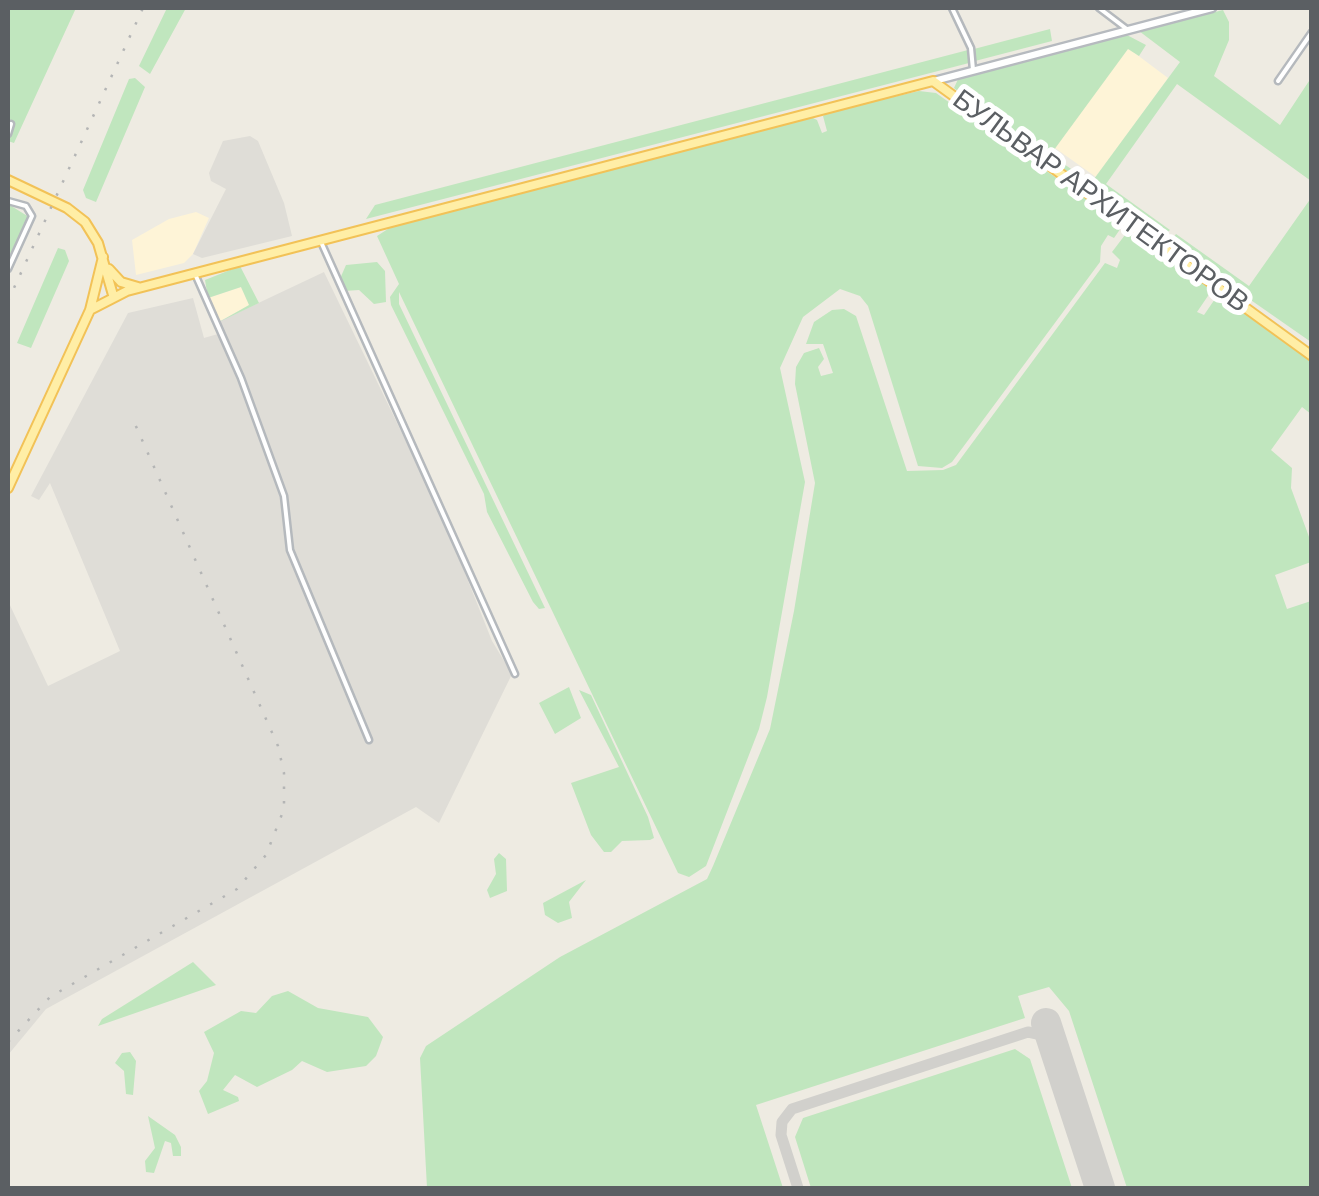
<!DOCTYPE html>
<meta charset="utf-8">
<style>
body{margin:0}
#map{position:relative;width:1319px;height:1196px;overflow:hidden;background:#eeebe2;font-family:Helvetica,sans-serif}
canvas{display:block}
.frame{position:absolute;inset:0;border:10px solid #5b5f63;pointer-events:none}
</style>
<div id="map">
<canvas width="1319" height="1196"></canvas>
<div class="frame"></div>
</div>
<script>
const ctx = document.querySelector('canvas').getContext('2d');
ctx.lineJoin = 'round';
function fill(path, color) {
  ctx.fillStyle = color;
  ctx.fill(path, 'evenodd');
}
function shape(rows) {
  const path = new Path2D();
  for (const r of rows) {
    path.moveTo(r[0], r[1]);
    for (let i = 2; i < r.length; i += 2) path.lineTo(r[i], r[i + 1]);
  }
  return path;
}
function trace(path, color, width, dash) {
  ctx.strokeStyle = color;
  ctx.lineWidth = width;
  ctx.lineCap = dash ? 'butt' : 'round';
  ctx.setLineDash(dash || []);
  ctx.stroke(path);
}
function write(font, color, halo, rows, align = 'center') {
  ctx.font = font + ' Helvetica,sans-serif';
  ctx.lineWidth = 10;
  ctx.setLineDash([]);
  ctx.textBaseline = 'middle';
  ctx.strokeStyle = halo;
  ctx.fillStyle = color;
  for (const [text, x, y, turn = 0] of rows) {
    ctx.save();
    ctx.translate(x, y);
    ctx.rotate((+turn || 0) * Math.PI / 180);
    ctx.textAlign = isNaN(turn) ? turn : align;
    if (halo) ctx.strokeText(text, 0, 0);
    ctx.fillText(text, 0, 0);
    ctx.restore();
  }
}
fill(shape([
 [1128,48,1168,78,1096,177,1055,148],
 [196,212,209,218,193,254,184,263,136,275,132,240,169,219],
 [241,287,250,305,220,321,208,298]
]), '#fef4d7');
fill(shape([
 [250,136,258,141,284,203,292,236,202,258,193,254,226,189,211,181,209,173,223,141],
 [324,272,443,518,492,641,512,674,439,823,416,807,46,1009,8,1055,8,601,48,686,120,651,50,483,39,500,31,496,128,313,193,298,204,338,218,334,214,324]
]), '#dfddd7');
fill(shape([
 [8,8,76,8,14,143,8,141],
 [167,8,186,8,150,74,139,66],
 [1223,10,1229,22,1229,40,1214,76,1280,125,1311,78,1311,181,1177,84,1106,184,1170,230,1159,239,1062,168,1064,164,1091,183,1180,62,1139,31],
 [1050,29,1052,41,975,61,974,49],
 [1125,34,1146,45,1139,56,1128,49,1051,154,1056,162,985,115,954,88,959,77],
 [968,50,969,63,366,219,375,205],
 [135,78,145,87,96,202,86,198,83,190,129,79],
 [919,91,936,93,1123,225,1114,238,1108,235,1101,246,1100,262,952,462,942,468,918,466,868,306,860,296,840,289,803,317,780,368,805,482,767,697,759,729,706,866,689,877,678,873,399,292,399,304,545,608,539,609,533,602,487,512,484,494,391,305,390,297,399,284,377,236,391,227,811,117,817,120,822,133,827,131,823,116,828,112],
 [1311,198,1311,342,1169,243,1176,234,1249,286],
 [8,204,29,217,8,258],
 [1128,231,1212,290,1197,312,1204,315,1217,296,1224,297,1311,361,1311,414,1302,407,1271,450,1292,468,1291,488,1312,545,1311,562,1275,575,1287,609,1311,601,1311,1188,1127,1188,1069,1011,1049,987,1018,996,1025,1018,756,1105,783,1188,427,1188,420,1058,426,1046,560,957,707,879,713,866,770,729,794,611,815,483,795,384,796,367,804,353,819,348,824,359,818,367,821,376,833,373,823,344,806,344,814,322,832,310,844,309,856,316,907,471,943,470,956,465,1105,263,1117,268,1120,260,1112,252],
 [58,248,65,250,69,261,31,348,17,343],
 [377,262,385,271,386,302,374,304,359,290,344,291,339,281,346,265],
 [240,266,259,303,219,322,249,305,241,287,208,298,205,280],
 [569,687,581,718,555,734,539,703],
 [579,690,591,695,648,817,654,838,650,840,622,841,611,852,604,852,591,835,571,783,619,767],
 [499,853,506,859,507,891,490,898,487,890,496,874,494,859],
 [586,880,569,902,572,918,558,923,545,915,543,903],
 [193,962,216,985,98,1026,102,1019],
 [288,991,318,1008,368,1017,383,1037,376,1056,366,1066,327,1072,302,1061,292,1070,257,1087,235,1075,223,1090,238,1097,239,1101,208,1114,199,1091,207,1081,214,1053,204,1032,241,1011,256,1013,272,996],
 [1015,1049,1030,1059,1072,1188,811,1188,795,1137,803,1118],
 [130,1052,136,1061,133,1095,126,1094,124,1071,115,1063,122,1053],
 [148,1116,175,1135,181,1147,181,1156,173,1156,171,1143,165,1141,154,1173,146,1172,145,1161,155,1148]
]), '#c0e6be');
trace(shape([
 [798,1188,781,1135,782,1122,792,1109,1028,1032,1042,1035,1053,1045]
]), '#d1d0cc', 11);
trace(shape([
 [1046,1023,1100,1188]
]), '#d1d0cc', 30);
const street = shape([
 [952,8,971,48,973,70],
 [1099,8,1128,30],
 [1278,81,1312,32],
 [8,134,11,124],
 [8,201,26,206,32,216,8,269],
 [321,242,515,674],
 [195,274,241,378,284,496,290,550,369,740]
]);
const secondary = shape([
 [934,81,1212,8]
]);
const primary = shape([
 [8,180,67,208,85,222,98,243,113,295],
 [109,269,121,282,138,287],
 [90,310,127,291,933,81,1312,356],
 [8,488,90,310,103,257]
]);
trace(street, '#b5b9bd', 9);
trace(secondary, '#b6babf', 11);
trace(primary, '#f2c257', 12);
trace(street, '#fff', 4);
trace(secondary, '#fff', 6);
trace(primary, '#ffeea6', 8);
trace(shape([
 [8,301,143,8],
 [8,1042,50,997,237,889,266,855,284,809,284,773,278,746,131,415]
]), '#b4b5b5', 2.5, [2.5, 12]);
write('28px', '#5b5f63', '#fff', [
 ["БУЛЬВАР АРХИТЕКТОРОВ",1100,202,36]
]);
</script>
